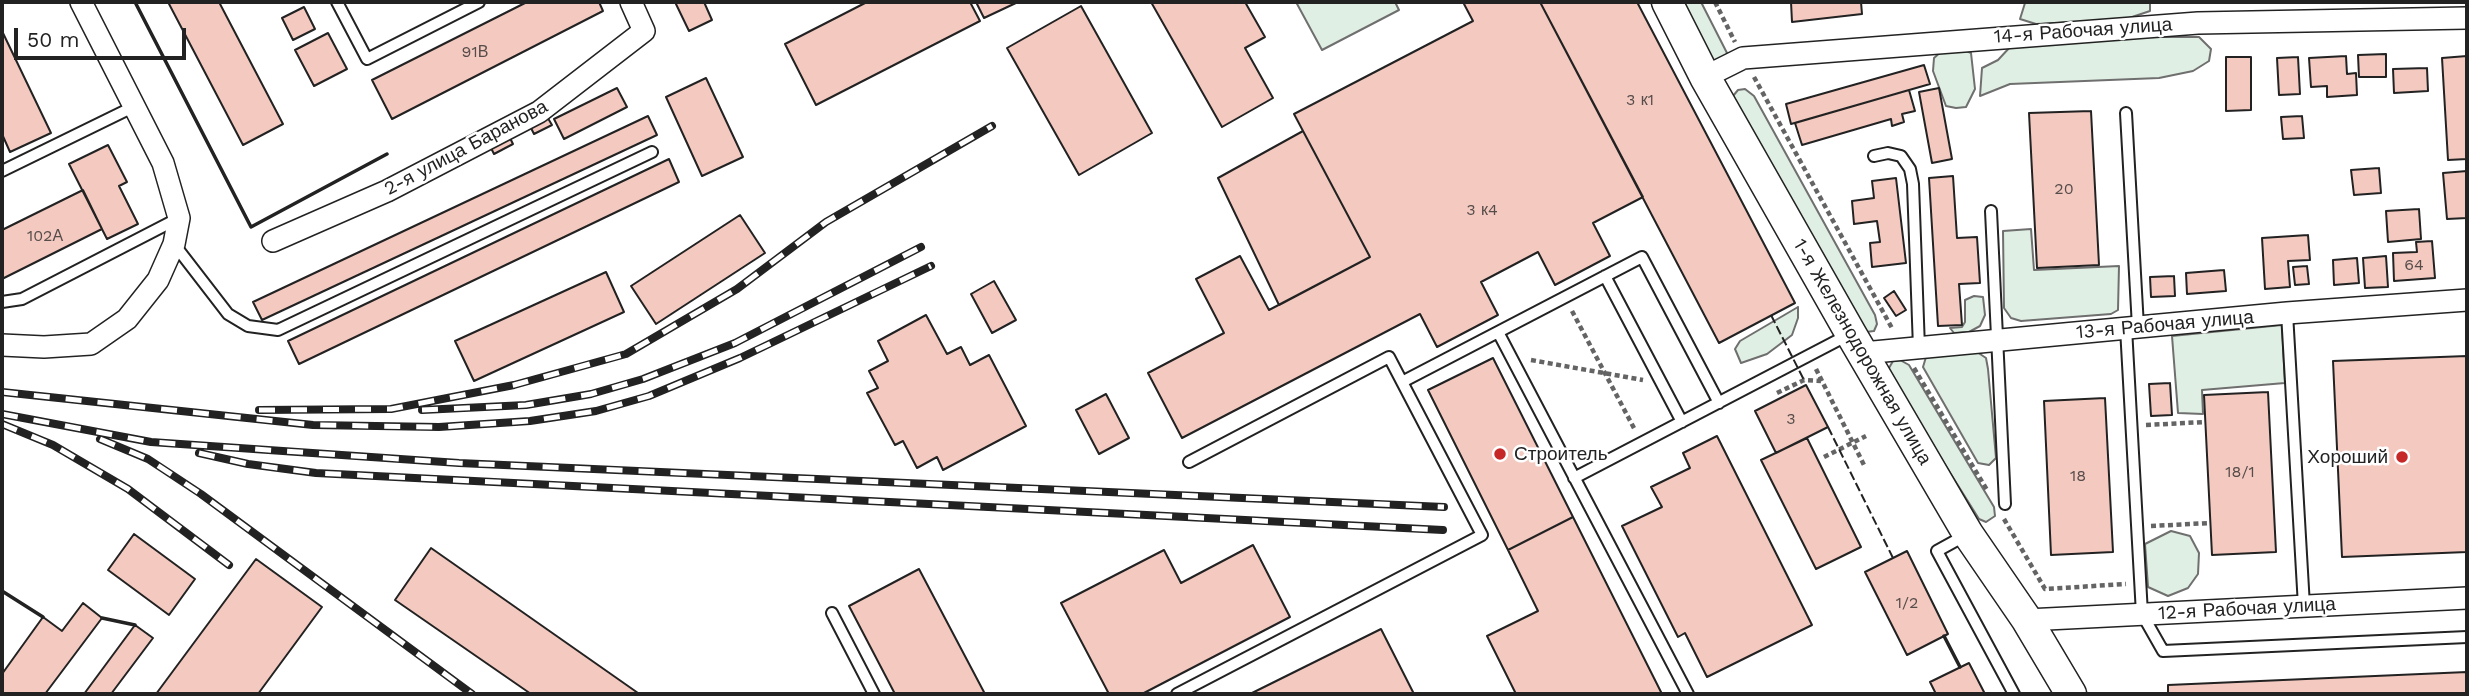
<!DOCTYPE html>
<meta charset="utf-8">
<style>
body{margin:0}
#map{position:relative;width:2469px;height:696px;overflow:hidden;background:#fff;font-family:"Work Sans",sans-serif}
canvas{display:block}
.frame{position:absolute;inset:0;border:4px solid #222;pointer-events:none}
.scale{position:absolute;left:14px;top:28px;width:172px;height:32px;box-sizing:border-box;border:4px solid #222;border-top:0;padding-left:9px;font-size:21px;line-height:24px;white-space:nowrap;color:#222;-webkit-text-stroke:5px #fff;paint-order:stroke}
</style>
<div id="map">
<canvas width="2469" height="696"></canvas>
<div class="frame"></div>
<div class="scale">50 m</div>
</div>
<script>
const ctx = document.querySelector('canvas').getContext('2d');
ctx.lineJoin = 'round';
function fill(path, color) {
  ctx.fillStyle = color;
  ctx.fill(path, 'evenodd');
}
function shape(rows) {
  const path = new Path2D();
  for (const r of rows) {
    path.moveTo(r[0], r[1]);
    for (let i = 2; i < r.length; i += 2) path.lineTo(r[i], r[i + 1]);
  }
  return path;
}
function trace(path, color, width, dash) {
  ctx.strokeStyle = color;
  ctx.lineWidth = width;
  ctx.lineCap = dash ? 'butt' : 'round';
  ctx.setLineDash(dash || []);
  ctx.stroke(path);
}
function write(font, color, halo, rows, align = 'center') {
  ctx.font = font + ' "Work Sans",sans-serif';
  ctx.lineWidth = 5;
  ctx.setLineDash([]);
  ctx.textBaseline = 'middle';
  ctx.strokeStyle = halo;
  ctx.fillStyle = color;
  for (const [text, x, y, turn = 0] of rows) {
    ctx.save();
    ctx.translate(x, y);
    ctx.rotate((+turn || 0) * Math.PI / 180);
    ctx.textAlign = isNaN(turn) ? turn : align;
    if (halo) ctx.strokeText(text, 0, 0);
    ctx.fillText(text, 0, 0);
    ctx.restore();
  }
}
const green = shape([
 [1296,2,1395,2,1399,10,1322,50,1296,2],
 [1682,2,1701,2,1727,53,1725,62,1719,64,1711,60,1682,2],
 [2040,2,2150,2,2150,11,2123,20,2036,24,2020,19,2025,3,2040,2],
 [2104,37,2199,37,2211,49,2209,61,2193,71,2159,78,2010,84,1980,96,1982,68,1998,60,2011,46,2104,37],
 [1962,49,1971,53,1975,89,1966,107,1956,108,1946,106,1933,71,1934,58,1943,50,1962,49],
 [1745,89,1754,96,1875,315,1877,324,1874,331,1866,332,1733,96,1738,90,1745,89],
 [2031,229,2034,270,2119,266,2118,310,2111,314,2021,321,2011,318,2004,308,2003,231,2031,229],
 [1974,296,1983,297,1985,315,1980,326,1969,332,1954,333,1950,328,1962,327,1965,322,1965,300,1974,296],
 [1798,307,1798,318,1792,335,1767,354,1741,363,1735,349,1740,341,1798,307],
 [2282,325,2285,383,2202,390,2203,414,2178,413,2172,336,2282,325],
 [1977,352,1986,358,1988,369,1996,458,1989,465,1978,463,1923,367,1926,357,1977,352],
 [1900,360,1909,365,1994,507,1995,516,1986,522,1979,519,1890,377,1889,368,1893,361,1900,360],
 [2171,531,2190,536,2199,553,2198,574,2188,588,2168,596,2148,587,2145,544,2171,531]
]);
fill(green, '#e0efe3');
trace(green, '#6f6f6f', 2);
const building = shape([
 [168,2,219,2,283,124,243,145,168,2],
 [527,2,599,2,603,11,392,119,372,80,527,2],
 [675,2,704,2,712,20,689,31,675,2],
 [867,2,970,2,980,21,816,105,785,44,867,2],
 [976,2,1018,2,984,18,976,2],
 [1151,2,1245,2,1265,37,1245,48,1273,98,1222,127,1151,2],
 [1468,2,1540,2,1643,197,1593,223,1610,256,1555,285,1538,252,1481,282,1498,315,1437,347,1420,314,1182,438,1148,373,1224,333,1196,279,1240,256,1269,310,1370,257,1294,114,1473,21,1464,4,1468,2],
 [1540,2,1637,2,1795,303,1719,343,1540,2],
 [1791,2,1861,2,1862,14,1792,22,1791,2],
 [1081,6,1152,133,1079,175,1007,48,1081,6],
 [304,7,315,29,293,40,282,18,304,7],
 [2,31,51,133,10,152,2,134,2,31],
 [328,33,347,69,314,86,295,50,328,33],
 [2386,54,2386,77,2359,77,2358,55,2386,54],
 [2346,56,2347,74,2356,73,2357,95,2327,97,2327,86,2311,87,2309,58,2346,56],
 [2467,56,2467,159,2448,160,2442,58,2467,56],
 [2226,57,2251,57,2251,110,2226,111,2226,57],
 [2298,57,2300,94,2279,95,2277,58,2298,57],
 [1924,65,1930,84,1791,124,1786,104,1924,65],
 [2427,68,2428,91,2394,93,2393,69,2427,68],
 [706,78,743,157,702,176,666,97,706,78],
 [617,88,627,107,564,139,554,119,617,88],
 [1939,88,1952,159,1932,163,1919,92,1939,88],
 [1909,90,1915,111,1902,114,1904,122,1892,126,1891,119,1802,145,1795,123,1909,90],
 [2091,111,2099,265,2037,268,2029,113,2091,111],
 [546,115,552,125,534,134,529,124,546,115],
 [648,116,657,135,262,320,253,302,648,116],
 [2302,116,2304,138,2283,139,2281,117,2302,116],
 [1303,131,1370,257,1279,305,1218,178,1303,131],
 [508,134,513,144,494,154,489,144,508,134],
 [108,145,127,182,119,186,138,224,107,239,69,164,108,145],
 [669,159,679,182,299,364,288,341,669,159],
 [2379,168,2381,193,2354,195,2351,170,2379,168],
 [2467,171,2467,218,2447,219,2443,173,2467,171],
 [1953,176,1957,238,1977,237,1980,283,1959,284,1962,325,1938,326,1929,178,1953,176],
 [1896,178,1906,263,1872,267,1870,243,1880,242,1877,221,1854,224,1852,201,1874,198,1872,181,1896,178],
 [83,190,102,229,2,279,2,230,83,190],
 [2419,209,2421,239,2388,242,2386,211,2419,209],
 [740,215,765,253,656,324,631,286,740,215],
 [2308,235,2310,260,2288,261,2290,287,2265,289,2262,238,2308,235],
 [2432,241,2435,278,2394,281,2393,253,2417,252,2416,242,2432,241],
 [2386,256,2388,287,2365,288,2363,258,2386,256],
 [2357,258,2359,283,2334,285,2333,260,2357,258],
 [2307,266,2309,284,2295,285,2293,267,2307,266],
 [2224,270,2226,291,2187,294,2186,273,2224,270],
 [606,272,624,312,474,381,455,341,606,272],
 [2174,276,2175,296,2151,297,2150,277,2174,276],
 [994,281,1016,320,992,333,971,294,994,281],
 [1894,291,1906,310,1896,316,1884,298,1894,291],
 [926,315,947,354,961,347,970,365,989,355,1026,426,943,470,937,457,917,468,903,441,895,445,867,393,878,388,869,371,888,361,878,341,926,315],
 [2467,356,2467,552,2342,557,2333,361,2467,356],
 [1493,358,1573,517,1508,550,1428,390,1493,358],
 [2170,383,2172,415,2151,416,2149,384,2170,383],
 [1806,385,1828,427,1776,453,1755,411,1806,385],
 [2268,392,2276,552,2212,555,2204,395,2268,392],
 [1106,394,1129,438,1099,454,1076,410,1106,394],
 [2105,398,2113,552,2051,555,2044,401,2105,398],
 [1717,436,1812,625,1707,677,1685,633,1678,637,1622,526,1662,507,1651,487,1690,468,1683,453,1717,436],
 [1807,438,1861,547,1816,569,1761,460,1807,438],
 [1573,517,1662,694,1516,694,1487,636,1538,611,1508,550,1573,517],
 [134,534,195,579,169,615,108,570,134,534],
 [1253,545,1290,617,1142,694,1109,694,1061,603,1164,550,1181,583,1253,545],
 [431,548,638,693,637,694,531,694,395,600,431,548],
 [1907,551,1948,634,1907,655,1865,572,1907,551],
 [256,559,322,607,258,694,156,694,256,559],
 [919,569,985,694,895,694,849,606,919,569],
 [83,603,102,618,45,694,2,694,2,674,43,617,62,631,83,603],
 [135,625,153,638,111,694,84,694,135,625],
 [1381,629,1414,694,1250,694,1381,629],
 [1969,663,1985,694,1936,694,1930,682,1969,663],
 [2467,672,2467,694,2168,694,2168,685,2467,672]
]);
fill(building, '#f3c9c0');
trace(building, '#222', 2);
const lane = shape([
 [337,2,367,59,479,2],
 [2126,113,2138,327],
 [1874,156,1888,153,1901,156,1910,169,1913,184,1919,348],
 [2,171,135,106],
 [1991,211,2005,504],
 [174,244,228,314,248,326,278,330,652,152],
 [1605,276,1682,422],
 [2,302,22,299,179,218],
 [2287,313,2304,606],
 [2126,328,2142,614,2163,651,2467,637],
 [1498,332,1688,694],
 [1402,382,1642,257,1719,403],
 [1574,478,1848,335],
 [1966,535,1937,551,2014,694],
 [832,613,874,694],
 [1177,694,1482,535,1389,357,1189,462]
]);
const street = shape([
 [1705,77,1743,58,2198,23,2467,18],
 [273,241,387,191,539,112,644,31,631,2],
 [2,345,44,347,91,344,127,319,158,280,174,244,179,218,163,163,81,2],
 [1863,353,2287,313,2467,300],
 [2027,620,2467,598]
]);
const secondary = shape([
 [1667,2,1705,77,1851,334,1968,534,2027,620,2071,694]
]);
trace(lane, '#222', 14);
trace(street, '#222', 24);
trace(secondary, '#222', 33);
trace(shape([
 [1715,2,1735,42],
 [1754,77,1893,330],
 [1572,311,1635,430],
 [1531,360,1643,380],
 [1914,368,1987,490],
 [1816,369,1864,465],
 [1777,393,1804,380,1821,381],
 [2146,425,2205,422],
 [1824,457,1866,436],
 [2004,519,2045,589,2126,584],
 [2151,526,2210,523]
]), '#646464', 4.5, [5, 3.5]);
trace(lane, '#fff', 10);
trace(street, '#fff', 21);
trace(secondary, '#fff', 30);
const rail = shape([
 [2,392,313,425,439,427,530,421,596,411,649,396,740,358,931,266],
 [259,410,391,409,514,385,626,354,737,289,826,222,992,126],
 [422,410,526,405,591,394,643,379,735,343,921,247],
 [2,414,151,442,459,463,1444,507],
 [2,424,53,445,128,489,229,565],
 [100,439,148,459,201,494,472,694],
 [199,453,248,464,316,473,1443,530]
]);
trace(rail, '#222', 8);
trace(rail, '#fff', 5, [16]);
trace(shape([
 [1771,315,1805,382],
 [1828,427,1893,558]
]), '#222', 2, [9, 3.5]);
trace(shape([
 [135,2,251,227,387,154],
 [2,591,43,617],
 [102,618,135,625],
 [1944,636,1960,667]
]), '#222', 3.5);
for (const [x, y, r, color] of [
 [1500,454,7,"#c62828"],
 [2402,457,7,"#c62828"]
]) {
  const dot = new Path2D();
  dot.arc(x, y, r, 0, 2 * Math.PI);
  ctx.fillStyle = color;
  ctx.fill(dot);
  trace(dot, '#fff', 2.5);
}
write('16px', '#564c4a', null, [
 ["91В",475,52],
 ["3 к1",1640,100],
 ["20",2064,189],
 ["3 к4",1482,210],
 ["102А",45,236],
 ["64",2414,265],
 ["3",1791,419],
 ["18/1",2240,472],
 ["18",2078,476],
 ["1/2",1907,603]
]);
write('19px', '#222', '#fff', [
 ["14-я Рабочая улица",2083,31,-4],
 ["2-я улица Баранова",466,148,-28],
 ["13-я Рабочая улица",2165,325,-5],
 ["1-я Железнодорожная улица",1862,352,60],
 ["12-я Рабочая улица",2247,609,-3]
]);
write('19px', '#222', '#fff', [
 ["Строитель",1514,454],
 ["Хороший",2388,457,"right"]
], 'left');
</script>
